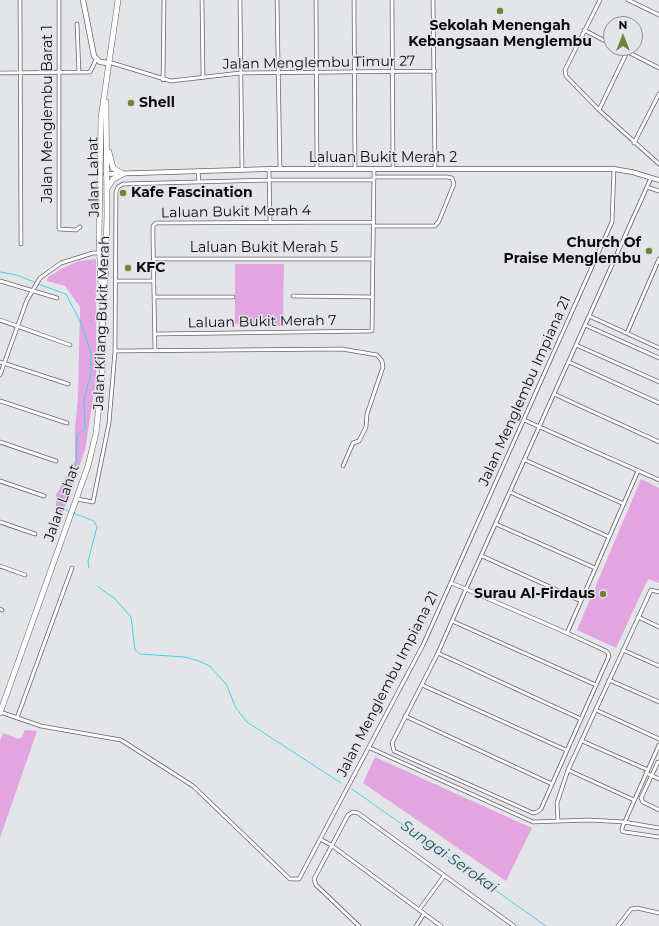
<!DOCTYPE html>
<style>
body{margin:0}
#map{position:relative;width:659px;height:926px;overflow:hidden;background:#e4e5e9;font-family:Montserrat,sans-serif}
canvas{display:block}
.north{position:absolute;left:603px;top:16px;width:40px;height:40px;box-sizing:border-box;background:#e4e5e9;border:1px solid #8d8e91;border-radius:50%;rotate:0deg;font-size:11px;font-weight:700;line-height:16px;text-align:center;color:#0b0c0d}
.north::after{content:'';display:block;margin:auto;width:14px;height:18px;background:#728333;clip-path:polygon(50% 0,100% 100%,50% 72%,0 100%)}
</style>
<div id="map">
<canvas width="659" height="926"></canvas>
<div class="north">N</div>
</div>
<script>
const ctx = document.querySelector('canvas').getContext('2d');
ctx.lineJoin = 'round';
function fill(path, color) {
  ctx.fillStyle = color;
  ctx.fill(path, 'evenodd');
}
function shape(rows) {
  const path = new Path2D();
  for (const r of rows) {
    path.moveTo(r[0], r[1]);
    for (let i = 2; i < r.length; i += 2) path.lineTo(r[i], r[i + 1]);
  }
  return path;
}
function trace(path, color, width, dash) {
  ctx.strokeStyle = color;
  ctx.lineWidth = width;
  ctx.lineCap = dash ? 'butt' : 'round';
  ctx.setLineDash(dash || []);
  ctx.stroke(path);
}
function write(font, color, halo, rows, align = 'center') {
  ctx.font = font + ' Montserrat,sans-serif';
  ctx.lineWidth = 3;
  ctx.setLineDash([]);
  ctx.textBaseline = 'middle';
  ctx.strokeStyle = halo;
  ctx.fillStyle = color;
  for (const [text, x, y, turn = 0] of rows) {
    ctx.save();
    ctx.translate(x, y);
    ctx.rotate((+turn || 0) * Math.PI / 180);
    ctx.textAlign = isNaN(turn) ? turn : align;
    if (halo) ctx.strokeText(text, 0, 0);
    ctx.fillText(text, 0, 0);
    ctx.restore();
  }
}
fill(shape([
 [96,259,96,379,85,450,61,517,56,517,56,495,75,461,75,428,78,396,80,307,65,286,47,281,48,277,61,269,79,261],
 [235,264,284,264,283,326,235,324],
 [641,479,659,488,659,583,648,579,616,648,577,630],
 [25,730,37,731,0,838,0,741,3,733,18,739,22,737],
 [375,757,532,828,506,881,363,783]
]), '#e3a5e0');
trace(shape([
 [0,272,17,275,36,283],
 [38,284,66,294,82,325,91,354,91,373,84,400,85,429,77,435,76,466,70,481,60,499,62,507,70,512],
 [73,513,94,521,97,527,88,561,89,568],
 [97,586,114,598,131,617,135,650,140,654,185,657,199,661,210,666,226,684,236,708,247,722,341,783],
 [352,789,546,926]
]), '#3fd4e9', 1);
const minor = shape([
 [20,0,21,244],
 [59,0,59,229,76,230,80,227],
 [202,0,203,78],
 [240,0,242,170],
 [277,0,280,169],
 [316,0,317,169],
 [354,0,355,169],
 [392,0,393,169],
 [433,0,435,169],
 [600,0,565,70,566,76,599,110,659,164],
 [628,0,659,15],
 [77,24,79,72],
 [584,30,611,44],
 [620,48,659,68],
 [112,63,171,81,240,73,435,71],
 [0,73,90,72,96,60],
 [163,80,164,0],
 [599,110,627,52],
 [634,143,659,94],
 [269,169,270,222],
 [198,171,199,182],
 [647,187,659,191],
 [374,226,435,226,439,221,454,184,452,178,447,177,374,177],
 [154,259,373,259],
 [0,281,57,298],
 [115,281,154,281],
 [293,296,373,297],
 [154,297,233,297],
 [589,316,659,348],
 [0,320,70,345],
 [585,325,659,358],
 [627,333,659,259],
 [155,334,372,331,374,169],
 [576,345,659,382],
 [115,351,342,349,377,355,382,361,383,367,367,414,366,427,359,441,353,443,343,466],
 [155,351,153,241,153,226,156,223,374,222],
 [0,362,68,384],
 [569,362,659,403],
 [0,375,27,300,40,278,61,263,93,253,99,253],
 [554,394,659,442],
 [0,401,67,423],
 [524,420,659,480],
 [0,442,56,461],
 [525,460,624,504],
 [0,481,44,496],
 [510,492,609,537],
 [77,499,93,502,109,423,115,351,116,192,118,187,123,184,270,180,374,180],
 [0,522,35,534],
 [496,524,595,568],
 [482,556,581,601],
 [0,566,25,575],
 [451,583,466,589,567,633,606,651,608,653,609,656,541,809,537,812,533,813,394,751,392,743,438,653,466,589,576,345,651,178],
 [0,609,2,610],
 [638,617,659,627],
 [452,621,596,685],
 [567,633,638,471],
 [623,650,659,666],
 [438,653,581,719],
 [609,680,659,702],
 [422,685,566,750],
 [596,710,659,739],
 [0,712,41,726,121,740,193,786,290,879,299,879,423,645,612,222,614,169],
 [405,716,552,784],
 [17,718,72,568],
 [582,741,648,770],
 [659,745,622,828,622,831,625,832,659,837],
 [370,748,533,822,589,820,624,822,659,828],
 [658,762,641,798,643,802,659,810],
 [568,770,634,800],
 [646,773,659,779],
 [558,821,557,803,568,770,651,590,659,592],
 [320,839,331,845,441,926],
 [419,910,444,876],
 [359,926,316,885,314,879,348,815,353,812,358,813,514,926],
 [416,926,424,914],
 [618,926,631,909,637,908,659,913]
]);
const tertiary = shape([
 [106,174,269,169,614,169,632,172,659,180]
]);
const secondary = shape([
 [83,0,94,56,100,62,109,63]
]);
const primary = shape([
 [109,152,113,168,123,174],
 [107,189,113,179,123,174],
 [103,292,105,288,107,214,106,102],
 [0,713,88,466,96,433,102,377,103,292,101,288,99,233,101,118,118,0]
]);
trace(minor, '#636467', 4.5);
trace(tertiary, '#636467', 5.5);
trace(secondary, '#636467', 6);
trace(primary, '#636467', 6);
trace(minor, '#fff', 3);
trace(tertiary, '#fff', 4);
trace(secondary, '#fff', 4.5);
trace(primary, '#fff', 5);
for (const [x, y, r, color] of [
 [500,11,4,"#728333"],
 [131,103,4,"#728333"],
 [123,193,4,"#728333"],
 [649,251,4,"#728333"],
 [128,268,4,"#728333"],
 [603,594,4,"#728333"]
]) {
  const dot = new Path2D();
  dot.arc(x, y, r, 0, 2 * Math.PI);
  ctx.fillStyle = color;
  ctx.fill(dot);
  trace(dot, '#e4e5e9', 1.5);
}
write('bold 14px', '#0b0c0d', '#e4e5e9', [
 ["Sekolah Menengah",500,26,"center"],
 ["Kebangsaan Menglembu",500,42,"center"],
 ["Shell",139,103],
 ["Kafe Fascination",131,193],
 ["Church Of",641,243,"right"],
 ["Praise Menglembu",641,259,"right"],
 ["KFC",136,268],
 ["Surau Al-Firdaus",595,594,"right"]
], 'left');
write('14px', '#0b0c0d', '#e4e5e9', [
 ["Jalan Menglembu Timur 27",319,63,-1],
 ["Jalan Menglembu Barat 1",48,114,-90],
 ["Laluan Bukit Merah 2",383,158],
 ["Jalan Lahat",94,177,-91],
 ["Laluan Bukit Merah 4",236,212,-1],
 ["Laluan Bukit Merah 5",264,248],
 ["Laluan Bukit Merah 7",262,322,-1],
 ["Jalan Kilang Bukit Merah",102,323,-88],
 ["Jalan Menglembu Impiana 21",525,391,-66],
 ["Jalan Lahat",62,503,-71],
 ["Jalan Menglembu Impiana 21",388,684,-63]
]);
write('italic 15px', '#18545d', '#e4e5e9', [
 ["Sungai Serokai",449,857,35]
]);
</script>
